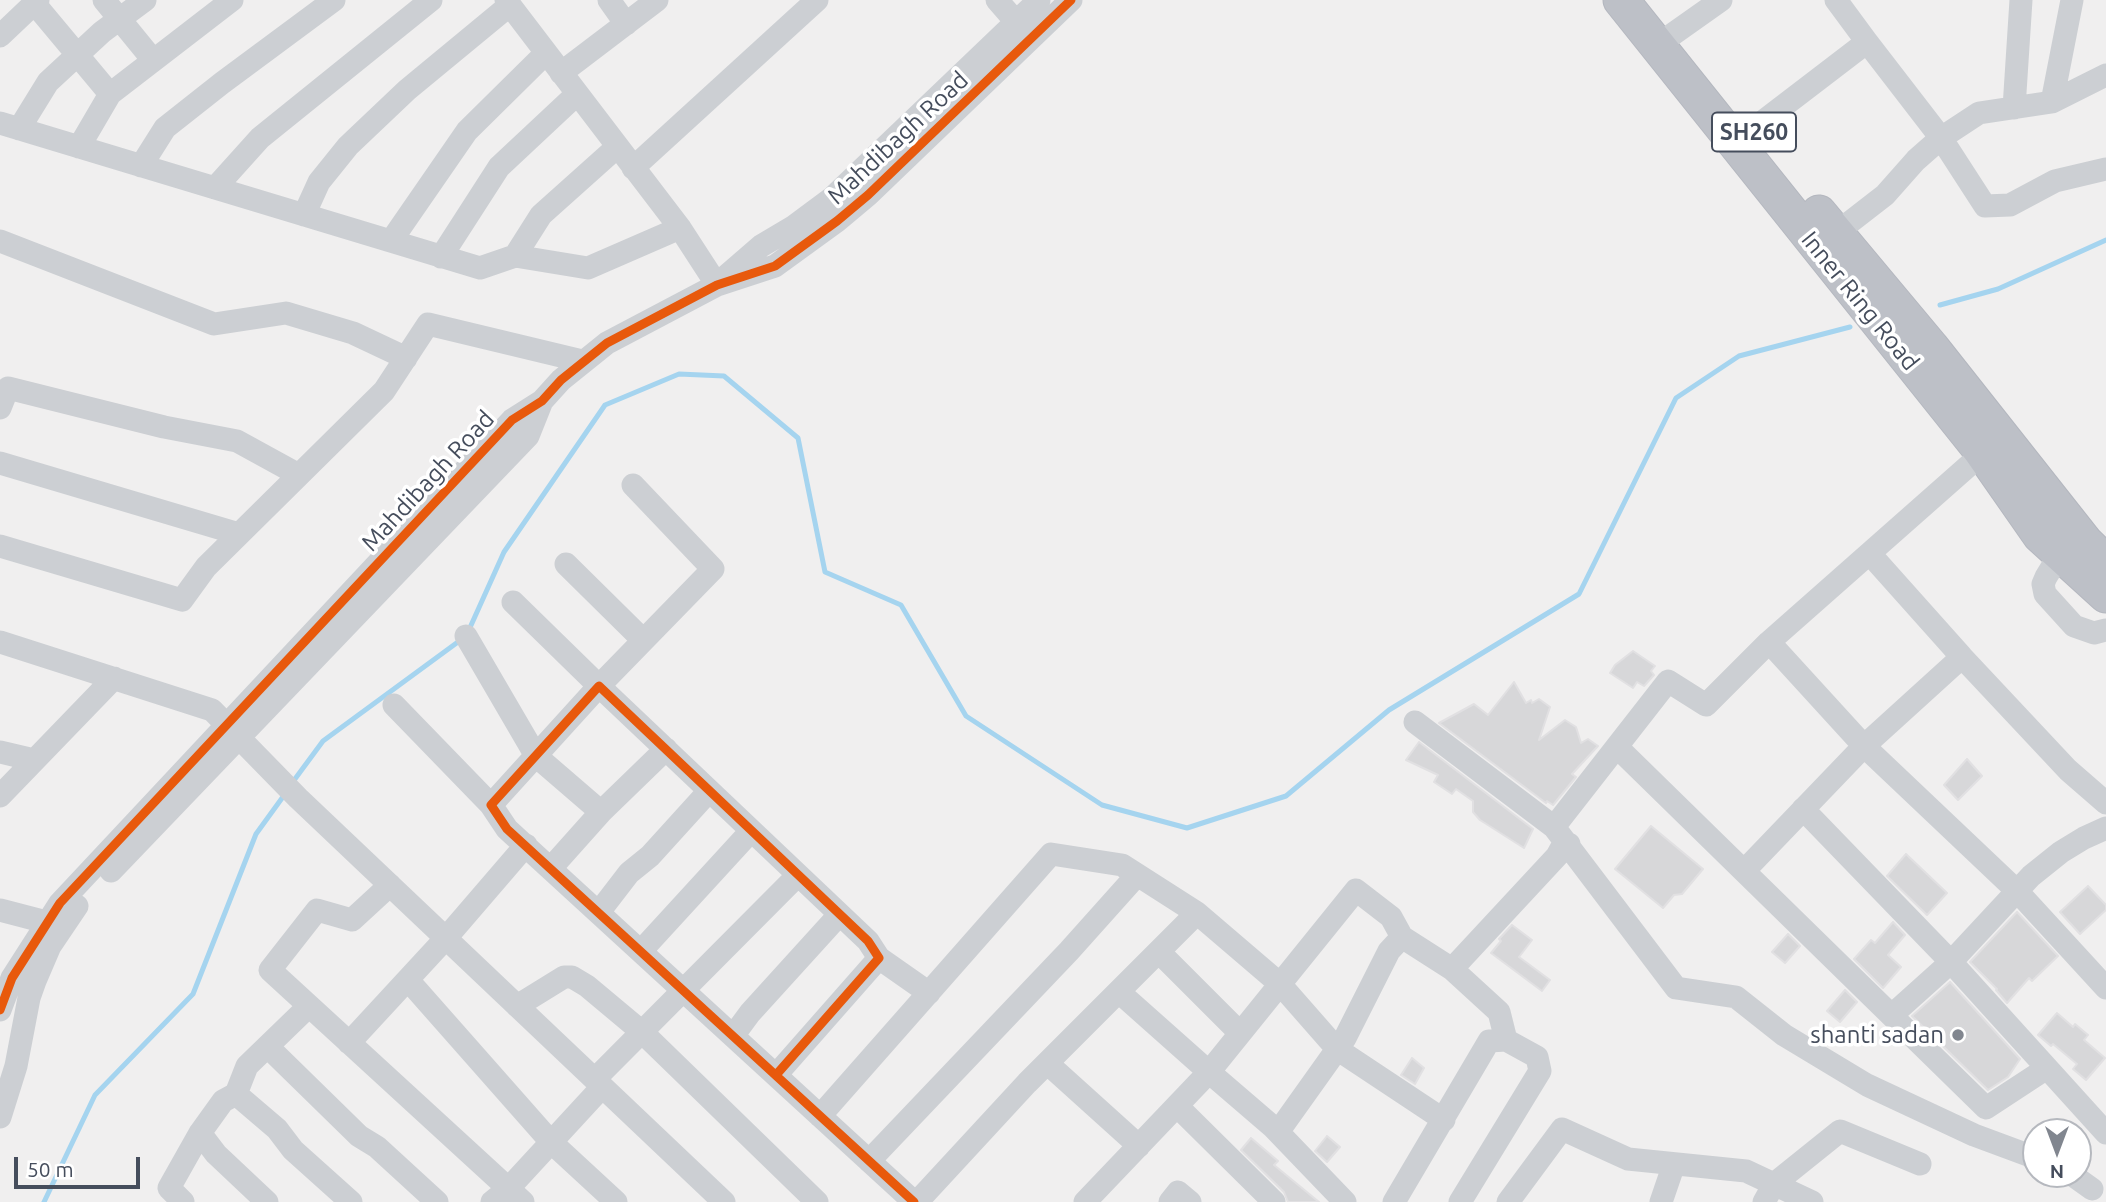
<!DOCTYPE html>
<style>
body{margin:0}
#map{position:relative;width:2106px;height:1202px;overflow:hidden;background:#f0efef;font-family:Ubuntu,sans-serif}
canvas{display:block}
.north{position:absolute;left:2022px;top:1118px;width:70px;height:70px;box-sizing:border-box;background:#fff;border:2px solid #b5b8be;border-radius:50%;rotate:180deg;font-size:19px;font-weight:700;line-height:28px;text-align:center;color:#454d5c}
.north::after{content:'';display:block;margin:auto;width:24px;height:32px;background:#81868f;clip-path:polygon(50% 0,100% 100%,50% 72%,0 100%)}
.scale{position:absolute;left:14px;top:1157px;width:126px;height:32px;box-sizing:border-box;border:4px solid #454d5c;border-top:0;padding-left:9px;font-size:21px;line-height:24px;white-space:nowrap;color:#454d5c;-webkit-text-stroke:5px #fff;paint-order:stroke}
</style>
<div id="map">
<canvas width="2106" height="1202"></canvas>
<div class="north">N</div>
<div class="scale">50 m</div>
</div>
<script>
const ctx = document.querySelector('canvas').getContext('2d');
ctx.lineJoin = 'round';
function shape(rows) {
  const path = new Path2D();
  for (const r of rows) {
    path.moveTo(r[0], r[1]);
    for (let i = 2; i < r.length; i += 2) path.lineTo(r[i], r[i + 1]);
  }
  return path;
}
function trace(path, color, width, dash) {
  ctx.strokeStyle = color;
  ctx.lineWidth = width;
  ctx.lineCap = dash ? 'butt' : 'round';
  ctx.setLineDash(dash || []);
  ctx.stroke(path);
}
function fill(path, color) {
  ctx.fillStyle = color;
  ctx.fill(path, 'evenodd');
}
function write(font, color, halo, rows, align = 'center') {
  ctx.font = font + ' Ubuntu,sans-serif';
  ctx.lineWidth = 7;
  ctx.setLineDash([]);
  ctx.textBaseline = 'middle';
  ctx.strokeStyle = halo;
  ctx.fillStyle = color;
  for (const [text, x, y, turn = 0] of rows) {
    ctx.save();
    ctx.translate(x, y);
    ctx.rotate((+turn || 0) * Math.PI / 180);
    ctx.textAlign = isNaN(turn) ? turn : align;
    if (halo) ctx.strokeText(text, 0, 0);
    ctx.fillText(text, 0, 0);
    ctx.restore();
  }
}
trace(shape([
 [1940,305,1998,289,2106,240],
 [468,632,504,552,605,405,679,374,724,376,798,438,825,572,901,605,966,716,1102,805,1187,828,1286,796,1389,710,1579,594,1676,398,1739,356,1850,327],
 [292,783,323,741,462,639],
 [44,1202,95,1095,193,994,256,834,285,794]
]), '#a5d4ef', 5);
const building = shape([
 [1633,651,1655,666,1651,671,1654,675,1644,686,1637,682,1633,688,1610,673,1615,665,1633,651],
 [1514,682,1526,703,1531,700,1532,703,1539,699,1550,707,1539,740,1565,720,1576,727,1581,743,1588,739,1598,746,1572,774,1576,777,1553,805,1547,801,1546,803,1439,723,1474,704,1488,715,1514,682],
 [1419,742,1533,829,1524,848,1480,820,1473,812,1473,801,1456,789,1452,794,1434,782,1438,775,1406,760,1419,742],
 [1967,759,1982,776,1958,800,1944,785,1967,759],
 [1651,826,1703,869,1682,894,1674,895,1663,908,1615,869,1651,826],
 [1906,854,1947,893,1927,915,1887,876,1906,854],
 [2088,886,2106,905,2106,910,2080,934,2060,912,2088,886],
 [2017,912,2058,956,2032,981,2029,978,2007,1003,1996,990,1997,989,1970,962,2017,912],
 [1893,922,1905,935,1888,955,1901,967,1883,988,1854,959,1871,940,1875,943,1893,922],
 [1512,925,1532,940,1519,957,1550,980,1542,991,1491,953,1501,941,1499,939,1512,925],
 [1788,934,1800,946,1785,963,1772,952,1788,934],
 [1950,982,2020,1059,2008,1077,1988,1090,1912,1016,1950,982],
 [1845,990,1857,1002,1840,1022,1827,1011,1845,990],
 [2057,1013,2073,1027,2075,1024,2088,1035,2084,1040,2105,1058,2086,1080,2073,1069,2077,1064,2053,1044,2051,1046,2038,1035,2057,1013],
 [1412,1058,1424,1068,1415,1084,1401,1075,1412,1058],
 [1327,1136,1340,1147,1327,1162,1315,1151,1327,1136],
 [1251,1138,1278,1161,1274,1165,1319,1202,1288,1202,1284,1192,1241,1150,1251,1138]
]);
fill(building, '#d7d7d9');
trace(building, '#e1e0e2', 2);
const highway = shape([
 [1621,0,1980,449,2040,535,2106,595],
 [1819,213,1931,347,2085,542,2106,563]
]);
trace(highway, '#b4b7bf', 37);
trace(shape([
 [104,0,153,60],
 [506,0,680,228,717,285],
 [609,0,626,24],
 [997,0,1024,31],
 [34,3,110,94],
 [1673,34,1721,0],
 [0,36,38,0],
 [1867,42,1941,138,1979,113,2052,102,2106,75],
 [561,73,657,0],
 [2052,102,2072,0],
 [2014,108,2021,0],
 [0,123,480,268,515,256,588,268,680,228],
 [19,129,48,82,102,32,145,0],
 [1752,130,1867,42,1836,0],
 [79,147,110,94,232,0],
 [141,166,165,128,222,83,334,0],
 [633,168,817,0],
 [215,188,260,138,431,0],
 [304,215,319,182,348,146,407,90,510,5],
 [1836,233,1885,195,1916,160,1941,138,1985,206,2010,205,2055,181,2106,169],
 [0,241,214,324,286,313,353,333,406,358],
 [391,241,467,131,546,53],
 [515,256,541,215,617,147],
 [441,257,499,167,577,94],
 [724,278,761,246,793,227,832,198,1039,0],
 [0,408,8,388,164,427,237,441,299,475],
 [0,463,239,534],
 [0,546,182,600,206,567,384,391,428,324,582,361],
 [1870,554,1962,657,2068,770,2106,803],
 [2060,554,2046,577,2043,584,2045,594,2074,626,2094,633,2106,630],
 [566,564,643,640],
 [513,602,599,686,713,569,633,485],
 [466,636,536,756,601,812],
 [0,642,212,710,298,798,724,1202],
 [1769,642,1864,746,2017,891,2106,988],
 [394,705,491,805],
 [1415,722,1554,827,1676,988,1736,997,1784,1035,1867,1085,1974,1135,2036,1158],
 [1617,747,1986,1108,2047,1068],
 [0,752,34,760],
 [0,796,114,678],
 [1803,809,1951,962,2106,1133],
 [1554,827,1668,681,1706,705,1769,642,1983,453],
 [551,868,601,812,666,749],
 [111,871,528,436,542,401],
 [1744,871,1864,746,1962,657],
 [390,885,352,920,317,910,270,970,523,1202],
 [0,910,46,922,57,928],
 [599,912,629,873,650,856,709,791],
 [641,951,751,831],
 [1159,952,1240,1033],
 [879,958,929,993],
 [1452,969,1557,856,1563,845,1569,844],
 [408,980,551,1142,616,1202],
 [1119,992,1209,1072,1356,890,1391,917,1402,937,1452,969,1499,1012,1506,1040],
 [517,1006,564,977,572,977,587,986,642,1032,817,1202],
 [0,1010,12,978,60,903,512,420,542,401,561,380,607,343,717,285,775,266,837,221,868,195,1071,0],
 [1892,1015,1951,962,2031,876,2061,852,2084,838,2106,828],
 [733,1036,750,1013,839,915],
 [349,1043,446,938,526,845],
 [268,1047,359,1136,377,1147,437,1202],
 [1047,1063,1139,1146],
 [776,1075,879,958,868,941,599,686,491,805,507,829,914,1202],
 [595,1079,798,875],
 [236,1094,277,1129,293,1150,351,1202],
 [1177,1106,1274,1202],
 [820,1116,1051,854,1122,865,1197,913],
 [0,1117,16,1066,29,998,35,981,50,946,77,906],
 [1278,1132,1345,1038,1389,951,1402,937],
 [200,1133,216,1154,267,1202],
 [869,1161,1069,951,1137,875],
 [2071,1174,2092,1189],
 [183,1202,169,1188,200,1133,223,1101,236,1094,247,1066,309,1006],
 [492,1202,508,1189,602,1087],
 [917,1202,1027,1083,1197,913,1280,984,1337,1049,1444,1120],
 [1085,1202,1209,1072,1273,1127,1345,1202],
 [1170,1202,1178,1192,1190,1202],
 [1394,1202,1489,1041,1506,1040,1537,1057,1540,1071,1460,1202],
 [1508,1202,1562,1129,1628,1159,1746,1171,1812,1202],
 [1661,1202,1674,1164],
 [1764,1202,1774,1184,1840,1131,1920,1164]
]), '#cccfd3', 23);
trace(highway, '#bdc0c7', 35);
trace(shape([
 [0,1010,12,978,60,903,512,420,542,401,561,380,607,343,717,285,775,266,837,221,868,195,1071,0],
 [776,1075,879,958,868,941,599,686,491,805,507,829,914,1202]
]), '#e8590c', 9);
for (const [x, y, r, color] of [
 [1958,1035,7,"#81868f"]
]) {
  const dot = new Path2D();
  dot.arc(x, y, r, 0, 2 * Math.PI);
  ctx.fillStyle = color;
  ctx.fill(dot);
  trace(dot, '#fff', 2.5);
}
for (const [x, y, w] of [
 [1754,132,84]
]) {
  const box = new Path2D();
  box.roundRect(x - w / 2, y - 19.5, w, 39, 5);
  ctx.fillStyle = '#fff';
  ctx.fill(box);
  trace(box, '#454d5c', 2);
}
write('bold 23px', '#454d5c', null, [
 ["SH260",1754,132]
]);
write('24px', '#454d5c', '#fff', [
 ["Mahdibagh Road",898,138,-43],
 ["Inner Ring Road",1860,301,51],
 ["Mahdibagh Road",428,481,-47]
]);
write('24px', '#454d5c', '#fff', [
 ["shanti sadan",1944,1035]
], 'right');
</script>
